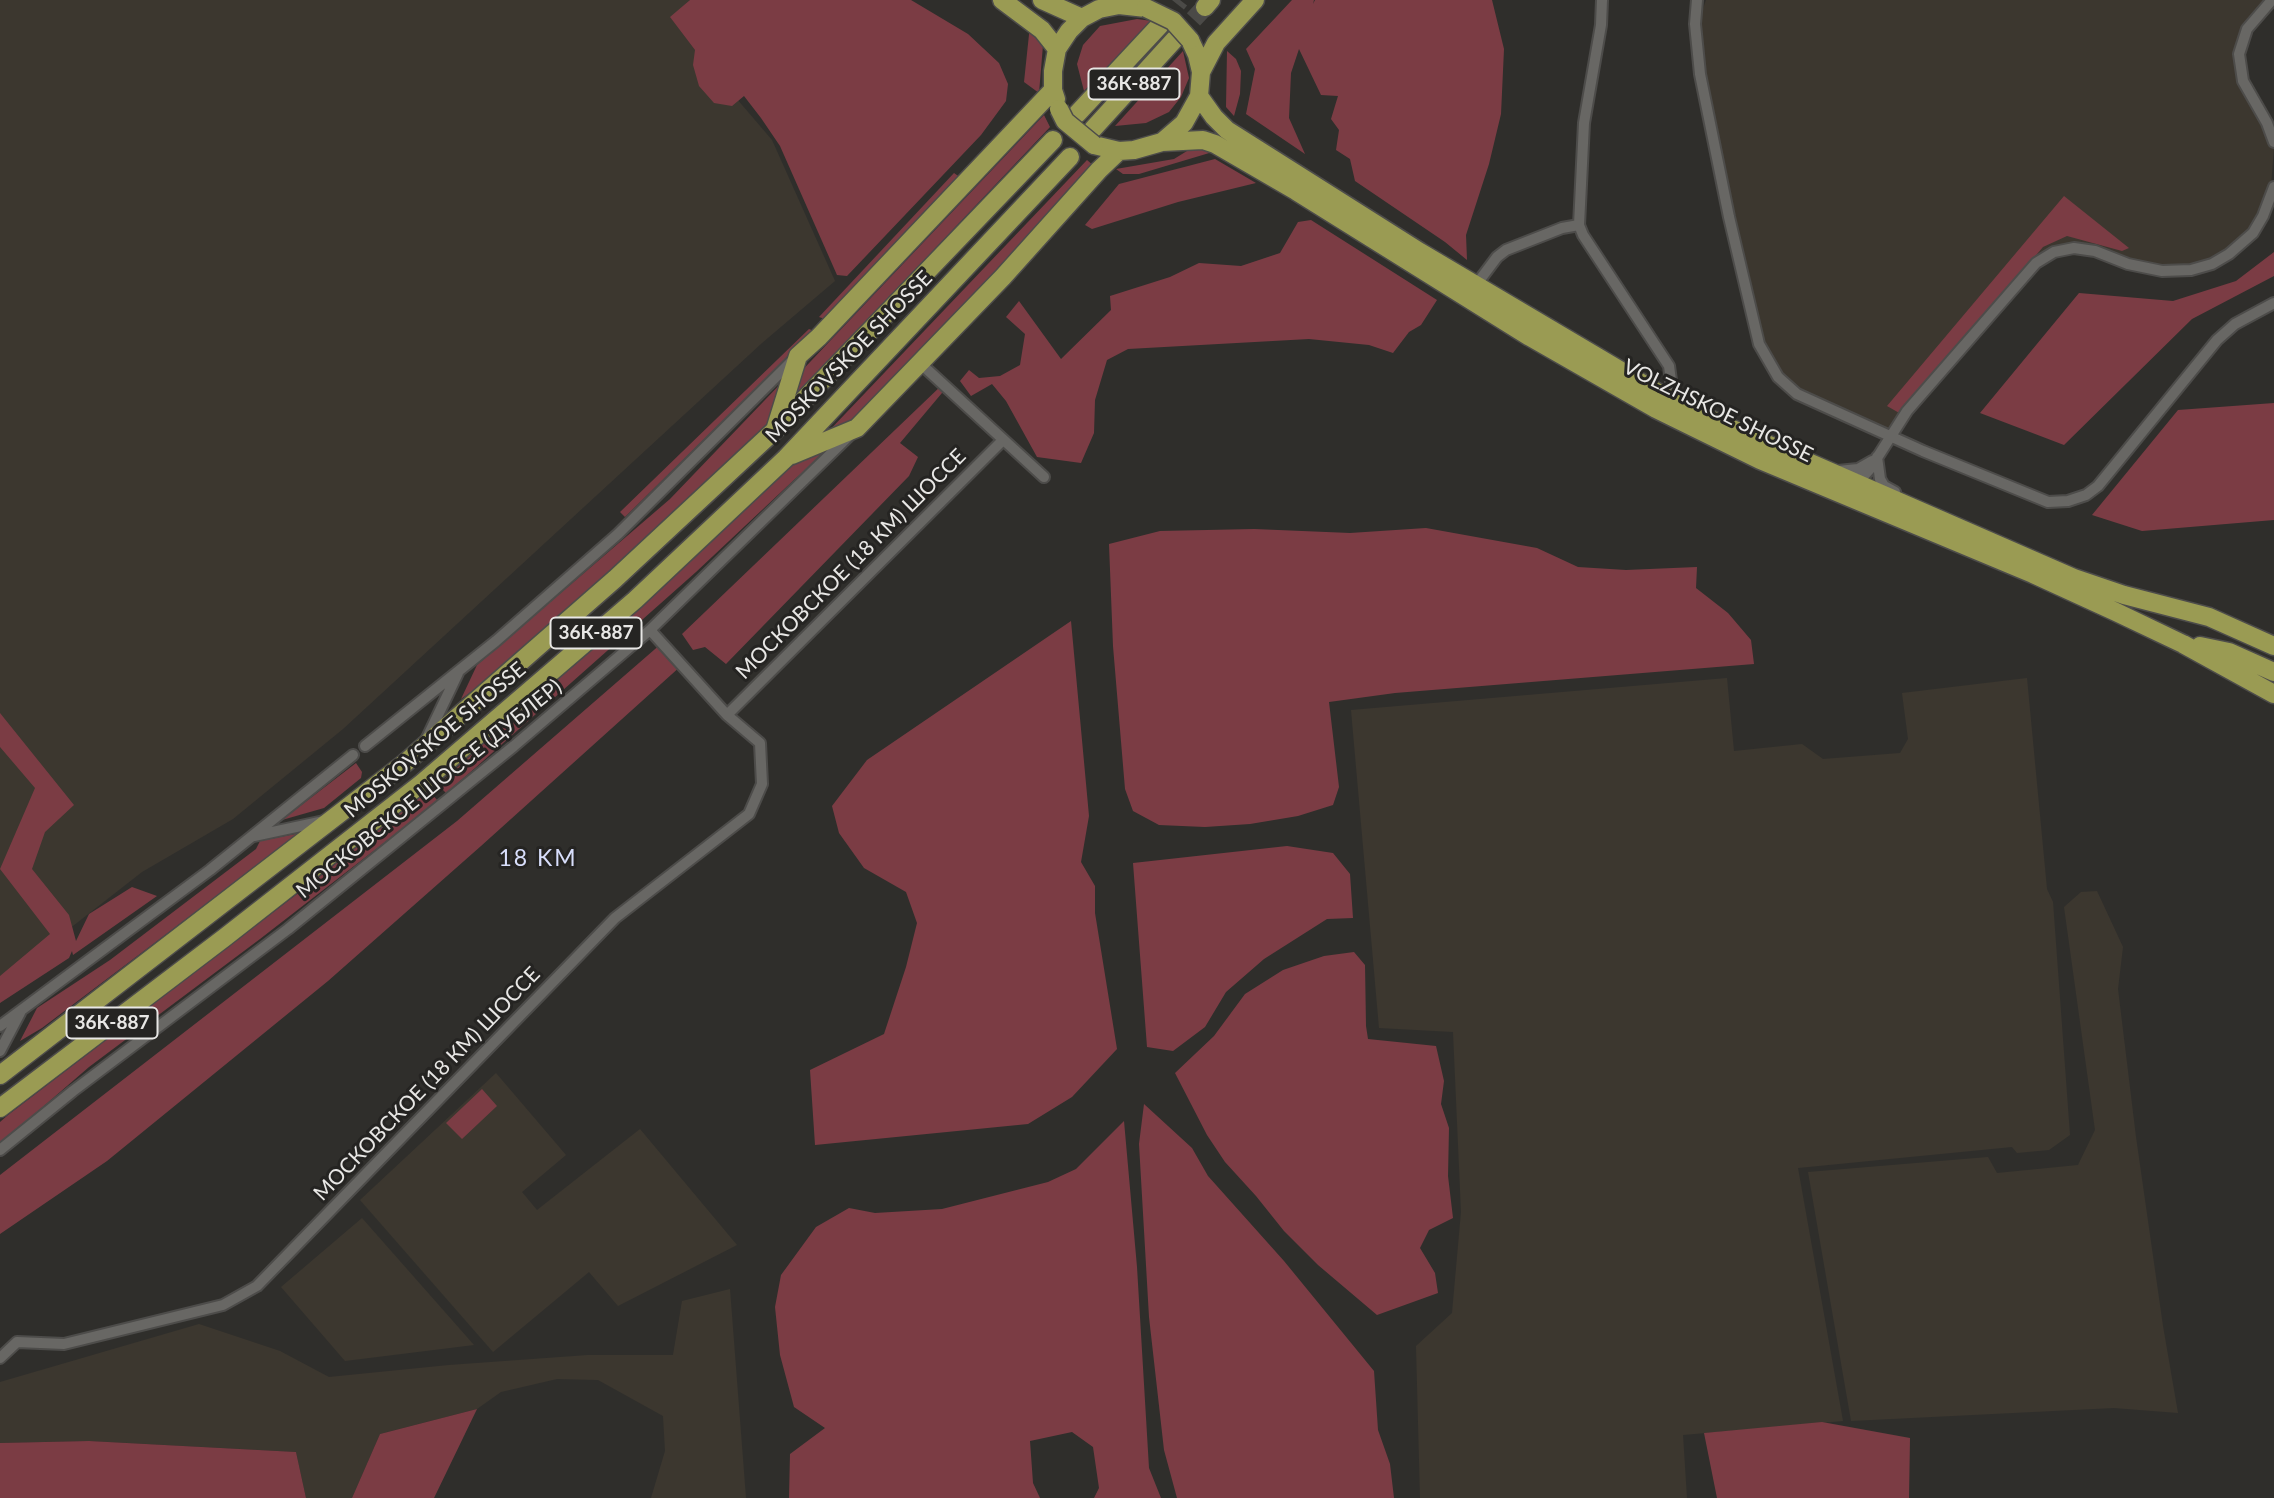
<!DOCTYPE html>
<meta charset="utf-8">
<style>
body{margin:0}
canvas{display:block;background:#2f2e2b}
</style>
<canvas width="2274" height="1498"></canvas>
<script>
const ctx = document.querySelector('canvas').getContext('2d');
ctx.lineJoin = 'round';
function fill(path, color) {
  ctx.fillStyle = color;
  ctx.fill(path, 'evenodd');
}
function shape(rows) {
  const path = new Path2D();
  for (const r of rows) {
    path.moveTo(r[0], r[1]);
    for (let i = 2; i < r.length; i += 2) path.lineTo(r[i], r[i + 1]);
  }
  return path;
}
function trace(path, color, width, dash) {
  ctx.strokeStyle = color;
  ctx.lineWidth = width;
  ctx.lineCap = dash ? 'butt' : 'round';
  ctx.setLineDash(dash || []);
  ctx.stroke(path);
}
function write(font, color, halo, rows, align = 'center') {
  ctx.font = font + ' Lato,sans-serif';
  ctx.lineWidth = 6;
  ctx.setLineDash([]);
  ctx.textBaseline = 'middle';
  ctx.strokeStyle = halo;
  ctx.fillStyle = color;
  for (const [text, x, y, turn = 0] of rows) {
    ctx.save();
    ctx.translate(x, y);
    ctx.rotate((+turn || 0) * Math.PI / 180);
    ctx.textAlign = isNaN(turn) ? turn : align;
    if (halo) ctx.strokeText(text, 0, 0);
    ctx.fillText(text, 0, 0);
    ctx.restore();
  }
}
fill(shape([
 [0,0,690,0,671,18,695,50,772,140,835,281,762,343,343,729,233,819,142,872,0,983],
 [1706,0,2270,0,2247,29,2239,66,2274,147,2270,199,2239,245,2203,266,2162,271,2074,248,2036,263,1890,437,1797,394,1768,363,1747,293,1695,32],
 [1727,678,1734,751,1802,744,1823,759,1900,753,1908,739,1902,693,2027,678,2047,889,2053,902,2070,1135,2049,1150,2017,1153,2012,1147,1798,1168,1843,1421,1683,1435,1687,1498,1420,1498,1416,1346,1452,1313,1461,1212,1453,1032,1379,1028,1351,710],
 [2097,891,2123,947,2118,989,2136,1137,2163,1326,2178,1413,2114,1408,1851,1421,1808,1172,1988,1157,1997,1173,2078,1165,2095,1130,2064,907,2081,892],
 [496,1073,566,1155,522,1192,537,1210,640,1129,737,1245,618,1306,589,1272,493,1352,360,1200],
 [362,1218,474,1345,345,1361,281,1287],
 [730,1289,746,1498,651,1498,665,1451,663,1416,598,1380,557,1379,501,1392,477,1409,380,1434,352,1498,306,1498,296,1452,89,1441,0,1443,0,1382,199,1324,280,1351,329,1377,449,1365,588,1355,673,1355,682,1301]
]), '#3c372f');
fill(shape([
 [690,0,911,0,968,34,999,63,1008,84,1006,101,981,135,847,276,837,275,780,146,761,118,744,96,732,106,714,103,699,86,693,65,695,50,670,17],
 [1292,0,1314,0,1313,4,1315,0,1492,0,1504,49,1501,114,1489,164,1466,235,1467,260,1445,242,1355,181,1350,159,1336,150,1339,130,1331,119,1338,96,1321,95,1299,49,1291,73,1289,118,1305,154,1246,114,1255,69,1246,49],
 [1137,19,1152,21,1084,91,1077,64,1083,45,1100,26],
 [1030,25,1044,33,1039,93,1024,82],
 [1183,51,1189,78,1181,97,1169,112,1146,123,1115,126],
 [1227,51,1236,59,1241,71,1240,94,1234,116,1226,107],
 [1044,115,1050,127,787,405,793,380],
 [1211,142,1216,151,1139,174,1123,174,1116,169,1174,159,1187,151],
 [1215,159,1256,183,1178,202,1092,229,1085,225,1119,184],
 [1087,160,1095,167,852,422,825,435],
 [954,173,961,178,825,319,819,317],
 [2064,196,2129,248,2122,251,2067,236,2043,247,1901,414,1887,406],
 [1311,220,1437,300,1421,325,1409,332,1393,353,1369,345,1309,339,1128,349,1107,360,1095,400,1094,433,1081,463,1037,457,1006,401,992,384,971,396,960,381,969,370,979,378,1000,376,1020,365,1025,334,1006,317,1019,301,1061,359,1111,310,1110,296,1170,277,1199,263,1241,266,1280,253,1298,222],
 [2274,252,2274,276,2192,319,2064,445,1980,413,2079,293,2173,301,2236,281],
 [809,329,814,331,625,517,620,512],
 [787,377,770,422,676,512,489,679,461,699,477,665,670,499],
 [943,384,947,387,900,443,918,457,909,476,726,664,705,647,693,650,682,634],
 [2274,403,2274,520,2142,531,2092,515,2178,410],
 [843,438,795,479,696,572,474,769,446,793,438,785,799,458],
 [1426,528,1537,548,1578,567,1626,570,1697,567,1696,588,1728,613,1751,640,1754,664,1395,693,1329,702,1339,787,1333,805,1298,816,1250,824,1205,827,1159,825,1133,811,1125,789,1113,646,1109,544,1160,531,1254,529,1350,533],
 [1071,621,1089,816,1081,862,1095,886,1095,913,1117,1049,1072,1097,1028,1124,815,1145,810,1070,884,1034,906,967,917,923,906,892,864,868,839,833,832,806,867,760],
 [662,643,682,665,481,846,328,981,107,1161,0,1234,0,1175,457,821],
 [0,713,74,805,45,832,32,869,69,915,76,941,89,914,132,887,157,896,73,955,72,951,69,958,0,1003,0,976,50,934,0,869,35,788,0,747],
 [356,763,362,772,361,778,324,808,282,820],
 [428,790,438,801,260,939,89,1067,0,1144,0,1122,8,1115,318,878],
 [300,833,42,1028,20,1041,37,1008,110,960,256,849,260,841],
 [1287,846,1333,853,1350,874,1353,918,1327,919,1264,959,1226,992,1205,1027,1173,1051,1147,1047,1133,863],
 [1354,952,1365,965,1366,1026,1368,1039,1436,1046,1444,1081,1441,1104,1449,1128,1448,1176,1453,1218,1429,1230,1420,1248,1435,1273,1438,1293,1377,1315,1318,1265,1284,1231,1256,1196,1225,1162,1207,1135,1175,1073,1214,1036,1245,994,1283,970,1324,956],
 [482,1089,497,1106,462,1139,446,1123],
 [1144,1104,1192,1148,1208,1176,1284,1261,1374,1371,1378,1430,1390,1464,1394,1498,1177,1498,1164,1450,1149,1317,1139,1144],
 [1124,1121,1137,1267,1149,1468,1161,1498,1094,1498,1099,1488,1093,1447,1072,1432,1030,1441,1033,1483,1040,1498,789,1498,790,1454,825,1428,794,1407,780,1355,775,1307,781,1275,816,1227,849,1208,875,1213,942,1209,1048,1182,1076,1169],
 [477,1409,434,1498,352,1498,380,1434],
 [1822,1422,1910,1438,1909,1498,1717,1498,1704,1433],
 [89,1441,296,1452,306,1498,0,1498,0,1443]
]), '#7b3c44');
trace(shape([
 [1160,25,1180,0],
 [1175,39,1205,7]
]), '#4b4a47', 18, [18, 9]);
const minor = shape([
 [1602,0,1601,25,1584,123,1579,225,1583,235,1669,366,1672,388,1666,399],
 [1697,0,1695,24,1700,74,1729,217,1759,344,1778,377,1797,394,1923,451,2048,502,2068,501,2086,495,2098,486,2217,340,2235,324,2274,303],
 [2272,0,2247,29,2239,54,2243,81,2267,123,2274,142],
 [1476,285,1497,257,1506,250,1562,228,1579,225],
 [920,363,1044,477],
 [1877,457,1880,479,1884,486,1895,492],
 [1838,471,1858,469,1872,461],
 [1854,487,1870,469,1907,411,2036,263,2054,252,2074,248,2095,251,2128,264,2162,271,2191,270,2212,264,2229,254,2253,233,2263,216,2274,187],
 [727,715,1003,440],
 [427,738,458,673],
 [365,746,496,641,618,534,793,360],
 [254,836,324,821],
 [0,1026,210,870,353,755],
 [0,1051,20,1013],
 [0,1150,73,1091,288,929,514,746,650,630,849,436],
 [0,1358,17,1342,64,1344,223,1305,257,1286,615,918,749,814,762,784,760,743,727,715,650,630]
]);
const primary = shape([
 [1002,0,1042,30,1057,49],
 [1042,0,1082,18],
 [1205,7,1211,0],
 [1201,72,1216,43,1255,0],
 [1199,96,1214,117,1227,130,1420,252,1682,407,2074,578,2124,595,2209,617,2274,646],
 [1056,99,1053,90,1053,71,1057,49,1069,31,1082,18,1099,9,1119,5,1146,8],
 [1077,114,1160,25],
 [1093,129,1175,39],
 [1162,142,1203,140,1215,144,1296,191,1530,337,1656,409,1760,460,2033,574,2116,612,2183,644,2274,694],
 [1094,145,1119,151,1134,150,1162,142,1184,123,1199,96,1201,72,1197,55,1190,40],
 [776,427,798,356,819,337,1053,90],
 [792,455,857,428,1003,277,1099,170,1119,151],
 [2200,646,2229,652,2274,672],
 [0,1075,405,763,615,579,775,430,1053,140],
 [0,1108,224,938,422,783,635,600,786,458,1070,157]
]);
trace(minor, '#4d4c4a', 14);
trace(primary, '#4d4c4a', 21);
trace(minor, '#686764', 10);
trace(primary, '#9a9b53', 18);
const primaryBridge = shape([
 [1146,8,1173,21,1190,40],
 [1059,109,1065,121,1094,145]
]);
trace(primaryBridge, '#4d4c4a', 21, []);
trace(primaryBridge, '#9a9b53', 18);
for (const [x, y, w] of [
 [1134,84,91],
 [596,633,91],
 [112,1023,91]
]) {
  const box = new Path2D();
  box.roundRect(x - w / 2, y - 15.5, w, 31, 5);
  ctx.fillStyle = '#252422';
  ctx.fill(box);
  trace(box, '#e8e7e5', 2);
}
write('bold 19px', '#e8e7e5', null, [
 ["36К-887",1134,84],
 ["36К-887",596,633],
 ["36К-887",112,1023]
]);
write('21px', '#e8e7e5', '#252422', [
 ["MOSKOVSKOE SHOSSE",849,357,-46],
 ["VOLZHSKOE SHOSSE",1718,411,26],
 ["МОСКОВСКОЕ (18 КМ) ШОССЕ",851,564,-45],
 ["MOSKOVSKOE SHOSSE",435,740,-40],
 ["МОСКОВСКОЕ ШОССЕ (ДУБЛЕР)",429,789,-39],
 ["МОСКОВСКОЕ (18 КМ) ШОССЕ",427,1084,-46]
]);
ctx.letterSpacing = '2px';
write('23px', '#d8defb', '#252422', [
 ["18 KM",538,859]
]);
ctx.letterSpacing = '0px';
</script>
